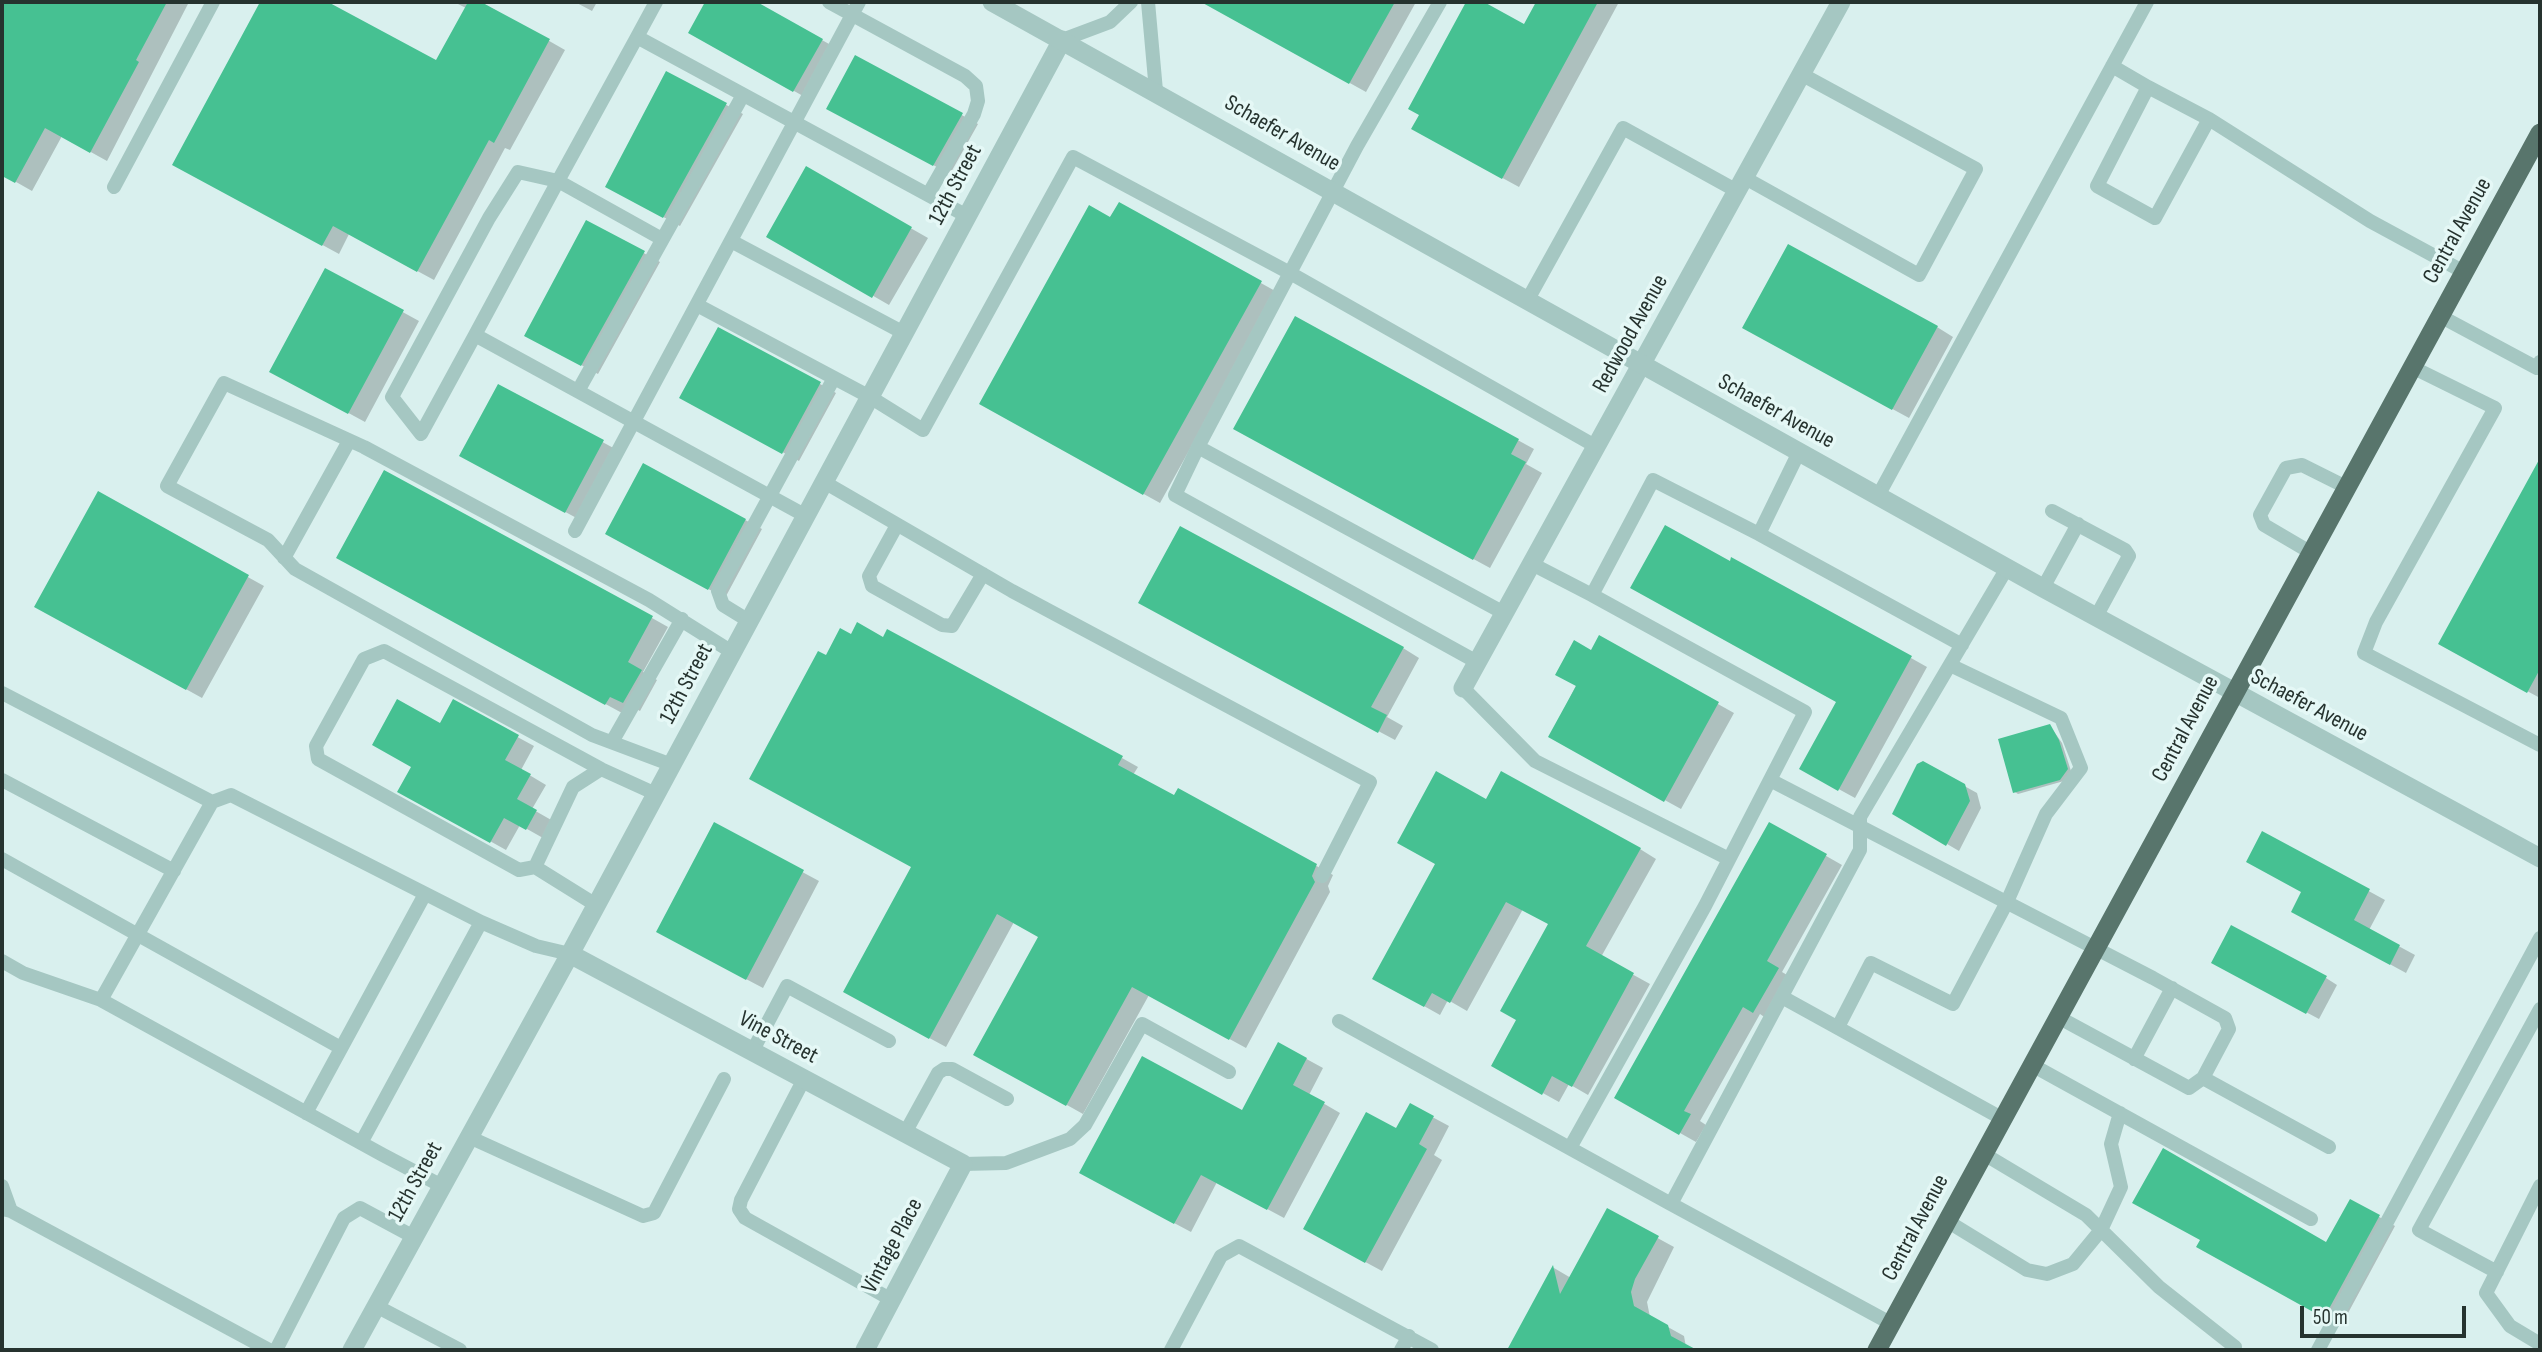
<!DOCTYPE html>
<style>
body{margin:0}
#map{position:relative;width:2542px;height:1352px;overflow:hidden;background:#d9f0ee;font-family:"Sofia Sans Condensed",sans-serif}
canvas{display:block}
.frame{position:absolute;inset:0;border:4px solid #26332f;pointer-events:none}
.scale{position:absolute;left:2300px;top:1306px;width:166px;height:32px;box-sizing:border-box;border:4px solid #26332f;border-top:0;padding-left:9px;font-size:21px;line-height:24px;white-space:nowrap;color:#26332f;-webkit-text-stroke:5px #e5f8f6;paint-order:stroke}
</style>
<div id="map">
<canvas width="2542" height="1352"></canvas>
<div class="frame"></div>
<div class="scale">50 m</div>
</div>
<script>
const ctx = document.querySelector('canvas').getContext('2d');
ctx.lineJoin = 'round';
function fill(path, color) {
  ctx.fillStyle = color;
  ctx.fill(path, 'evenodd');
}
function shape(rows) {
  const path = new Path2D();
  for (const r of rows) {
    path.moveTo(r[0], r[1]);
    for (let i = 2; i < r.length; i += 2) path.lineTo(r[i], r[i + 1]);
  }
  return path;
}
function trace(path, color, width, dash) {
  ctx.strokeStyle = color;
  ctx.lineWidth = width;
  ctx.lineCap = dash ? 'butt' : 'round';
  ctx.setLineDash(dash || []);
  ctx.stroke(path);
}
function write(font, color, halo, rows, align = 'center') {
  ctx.font = font + ' "Sofia Sans Condensed",sans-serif';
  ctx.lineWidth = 7;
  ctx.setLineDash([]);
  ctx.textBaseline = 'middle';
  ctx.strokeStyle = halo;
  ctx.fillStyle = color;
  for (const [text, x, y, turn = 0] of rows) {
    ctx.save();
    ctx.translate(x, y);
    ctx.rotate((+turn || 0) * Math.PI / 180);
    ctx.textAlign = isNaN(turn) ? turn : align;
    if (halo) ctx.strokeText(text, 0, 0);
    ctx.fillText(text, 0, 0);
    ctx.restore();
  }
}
fill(shape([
 [2,2,189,2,107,161,62,136,32,191,2,174],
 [262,2,324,2,437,63,466,8,454,2,481,2,565,50,510,150,505,148,434,280,349,234,339,254,174,164],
 [575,2,597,2,592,11],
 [707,2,754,2,838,49,810,100,690,32],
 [1204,2,1416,2,1366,92],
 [1468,2,1480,2,1525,26,1538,2,1619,2,1519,187,1429,138,1421,114,1411,108],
 [856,57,978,124,950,174,845,118],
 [667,73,743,114,680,226,623,195],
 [807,169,928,238,889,305,769,236],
 [1119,204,1277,292,1160,503,981,404],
 [587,222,660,262,598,374,542,344],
 [326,270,419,321,365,422,288,380],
 [1295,318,1534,449,1526,464,1542,473,1490,568,1251,438],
 [1937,327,1953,337,1909,418,1760,337],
 [820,384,836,393,799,461,698,407],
 [499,386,619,451,582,521,477,464],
 [644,466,762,529,725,598,623,543],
 [2536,468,2540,470,2540,698,2457,653],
 [98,494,264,586,202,698,36,606],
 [354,567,652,618,668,627,643,672,657,680,640,711,627,704,622,713],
 [1156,612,1403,648,1419,658,1387,717,1403,726,1395,740],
 [1600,638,1734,713,1681,809,1550,737],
 [1911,658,1927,667,1855,798,1802,769,1839,702],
 [453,702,534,746,521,770,546,785,532,809,553,821,543,838,520,825,506,850,400,791],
 [2050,726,2062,743,2071,771,2064,781,2018,794,2015,792],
 [1122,758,1138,767,1133,775,1175,798,1179,791,1333,875,1328,886,1330,892,1246,1048,1149,995,1083,1114,976,1054,1041,936,1014,922,946,1047,861,1001],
 [1923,763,1977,793,1981,808,1959,851,1894,813],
 [1486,801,1640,849,1656,859,1601,957,1650,984,1588,1095,1569,1084,1559,1102,1494,1066,1519,1020,1550,924,1523,909,1467,1011,1448,1000,1440,1015,1374,978],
 [1770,824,1842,865,1782,972,1794,979,1770,1021,1760,1014,1700,1121,1706,1125,1696,1142,1616,1097],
 [715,825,819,881,763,988,674,941],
 [2263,833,2385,900,2369,930,2415,955,2406,973,2309,920,2304,892],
 [2225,969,2326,978,2337,985,2319,1019],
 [1279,1044,1323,1068,1309,1095,1340,1113,1284,1218,1217,1182,1191,1232,1097,1182,1243,1112],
 [1410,1105,1449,1126,1434,1155,1442,1160,1382,1271,1321,1238,1397,1131],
 [2163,1150,2327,1244,2351,1201,2395,1226,2341,1326,2214,1256,2202,1240],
 [1608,1211,1674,1247,1647,1302,1650,1317,1684,1336,1686,1347,1693,1350,1519,1350,1511,1346,1554,1268,1571,1278]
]), '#0003');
fill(shape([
 [2,2,167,2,136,60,139,62,90,153,45,128,15,183,2,176],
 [260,2,328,2,436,60,468,2,481,2,550,39,494,143,489,140,417,272,333,226,322,246,172,165],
 [705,2,757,2,823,39,793,92,688,33],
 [1201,2,1395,2,1349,84],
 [1466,2,1484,2,1524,24,1536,2,1598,2,1502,179,1411,129,1419,115,1408,109],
 [855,55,963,113,933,166,826,109],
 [666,71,727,103,663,218,605,187],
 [806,166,912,227,872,298,766,237],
 [1119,202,1262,281,1143,495,979,404,1089,205,1110,217],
 [586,220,645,251,581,366,524,336],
 [1788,244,1938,326,1892,410,1742,328],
 [325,268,404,310,348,414,269,372],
 [1295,316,1519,439,1511,454,1526,462,1473,560,1233,429],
 [718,327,821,382,782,454,679,398],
 [498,384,604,440,565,513,459,456],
 [2540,458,2540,669,2527,693,2438,644],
 [643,463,746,519,708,590,605,534],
 [384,470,653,616,628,662,642,670,623,703,610,697,605,705,336,558],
 [98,491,249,575,186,690,34,607],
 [1665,525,1730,561,1731,557,1912,656,1838,791,1799,769,1836,702,1630,588],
 [1180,526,1404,647,1371,707,1387,715,1378,733,1138,603],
 [857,622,883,637,887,629,1123,756,1118,765,1174,795,1178,788,1317,864,1312,876,1315,882,1229,1040,1132,987,1066,1106,973,1055,1038,937,997,914,929,1039,843,992,911,867,749,779,818,651,826,655,840,628,851,634],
 [1599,635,1719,702,1664,802,1548,737,1576,686,1555,675,1574,640,1591,650],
 [397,699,440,723,453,699,519,735,505,760,531,774,517,799,537,810,526,830,504,818,490,843,397,792,411,767,372,745],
 [2050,724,2059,740,2068,769,2060,780,2013,793,1998,739],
 [1923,761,1965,784,1970,801,1946,846,1892,814,1917,764],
 [1436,771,1486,799,1501,771,1641,848,1586,946,1634,973,1572,1087,1552,1076,1542,1095,1491,1066,1516,1020,1500,1011,1548,924,1506,902,1450,1003,1432,993,1424,1007,1372,979,1435,864,1397,843],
 [714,822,804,870,746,980,656,932],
 [1769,822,1827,854,1767,961,1779,968,1753,1013,1743,1007,1684,1111,1691,1114,1679,1135,1614,1098],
 [2262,831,2370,889,2354,920,2400,945,2390,965,2291,912,2301,892,2246,862],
 [2231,925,2327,976,2306,1014,2211,963],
 [1278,1042,1307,1058,1293,1085,1325,1102,1267,1210,1201,1175,1174,1224,1079,1173,1142,1056,1242,1110],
 [1410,1103,1434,1116,1419,1144,1427,1149,1365,1263,1303,1229,1366,1112,1396,1128],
 [2163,1148,2326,1242,2350,1199,2380,1215,2324,1318,2196,1247,2200,1240,2132,1203],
 [1607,1208,1659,1236,1635,1279,1631,1292,1634,1306,1668,1325,1671,1336,1697,1350,1507,1350,1553,1265,1560,1294]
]), '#46c192');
trace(shape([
 [656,2,637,37,967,216],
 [829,2,965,76,976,86,978,101,974,114,928,195],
 [1148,2,1156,91],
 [1440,2,1357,146,1198,447,1504,613],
 [637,37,558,181,475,335,421,434,392,397,489,218,518,172,558,181,662,239],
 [1062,40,1110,22,1131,2],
 [2112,66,2148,87,2097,186,2155,218,2209,119,2370,221,2464,272],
 [2148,87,2209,119],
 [1745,178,1919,275,1976,169,1801,74],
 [114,187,213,2],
 [731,241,904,333],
 [1527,301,1623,128,1737,191],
 [697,305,870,397,923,430,1073,157,1290,273,1597,447],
 [2440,316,2537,368,2540,362],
 [475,335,806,516],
 [2412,367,2495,408,2376,622,2364,653,2540,745],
 [578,391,743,95],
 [1198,447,1175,495,1477,662],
 [824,482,1012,591,1370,782,1322,876],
 [1878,496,2147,2],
 [2052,511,2125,550,2129,556,2096,617],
 [897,525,869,576,872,586,942,625,952,626,983,574],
 [575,531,859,2],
 [1759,534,1962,645],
 [2310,552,2264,525,2260,515,2286,468,2302,465,2346,487],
 [284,558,349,441],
 [1532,564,1592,595],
 [2043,588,2078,524],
 [749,621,723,605,718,591,834,378],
 [1463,688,1535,761,1729,859],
 [2,693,212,802],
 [612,742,682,619],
 [672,765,592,735,295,569,268,540,167,486,224,383,364,447,649,600,732,652],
 [2,780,174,871],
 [1770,780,2153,978,2225,1018,2229,1029,2203,1078,2189,1088,2058,1017],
 [2,859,341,1048],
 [535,867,519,870,318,759,316,746,364,659,384,651,601,769],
 [596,905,535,867,573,787,601,769,656,794],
 [481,922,536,946,570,954],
 [2,961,23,973,101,1000],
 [1782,997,2003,1119],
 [1339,1021,1671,1204],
 [1838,1027,1871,963,1953,1004,2006,904,2046,814,2081,768,2061,718,1950,665],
 [752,1052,787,986,889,1041],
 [2134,1059,2172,988],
 [2032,1065,2311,1219],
 [2203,1078,2329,1147],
 [804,1079,741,1200,739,1209,745,1218,892,1300],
 [306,1113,425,894],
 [905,1133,938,1073,944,1069,952,1069,1007,1099],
 [469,1137,643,1216,654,1213,724,1079],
 [361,1143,481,922,231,795,212,802,101,1000,383,1155,442,1186],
 [1571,1146,1705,906,1805,712,1592,595,1653,480,1759,534,1799,452],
 [1984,1154,2086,1215,2159,1287,2235,1347],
 [963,1164,1006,1163,1070,1139,1085,1125,1142,1024,1229,1072],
 [2,1186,11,1211],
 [2540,1186,2486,1293,2510,1326,2540,1344],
 [2,1209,11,1211,269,1350],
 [1947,1221,2027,1270,2047,1274,2073,1264,2101,1230,2121,1187,2111,1144,2120,1113],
 [2497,1272,2419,1230,2540,1009],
 [376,1306,460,1350],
 [1892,1324,1671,1204,1860,850,1860,817,2007,568],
 [276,1350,344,1218,360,1208,414,1237],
 [1171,1350,1221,1256,1239,1246,1432,1350],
 [1401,1350,1409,1336],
 [2318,1350,2540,938]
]), '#a5c7c2', 14);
trace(shape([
 [1463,688,1841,2],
 [570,954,963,1164,865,1350],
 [352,1350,570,954,1062,40]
]), '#a5c7c2', 19);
trace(shape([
 [992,2,2043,588,2540,858]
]), '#a5c7c2', 19);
trace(shape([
 [1877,1350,2540,133]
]), '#58756c', 19);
write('23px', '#26332f', '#e5f8f6', [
 ["Schaefer Avenue",1282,134,30],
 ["12th Street",956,185,-62],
 ["Central Avenue",2458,231,-61],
 ["Redwood Avenue",1631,334,-61],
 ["Schaefer Avenue",1776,412,29],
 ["12th Street",687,684,-62],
 ["Schaefer Avenue",2309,706,28],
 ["Central Avenue",2186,729,-62],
 ["Vine Street",778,1038,28],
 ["12th Street",416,1182,-61],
 ["Central Avenue",1916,1228,-62],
 ["Vintage Place",893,1246,-62]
]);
</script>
